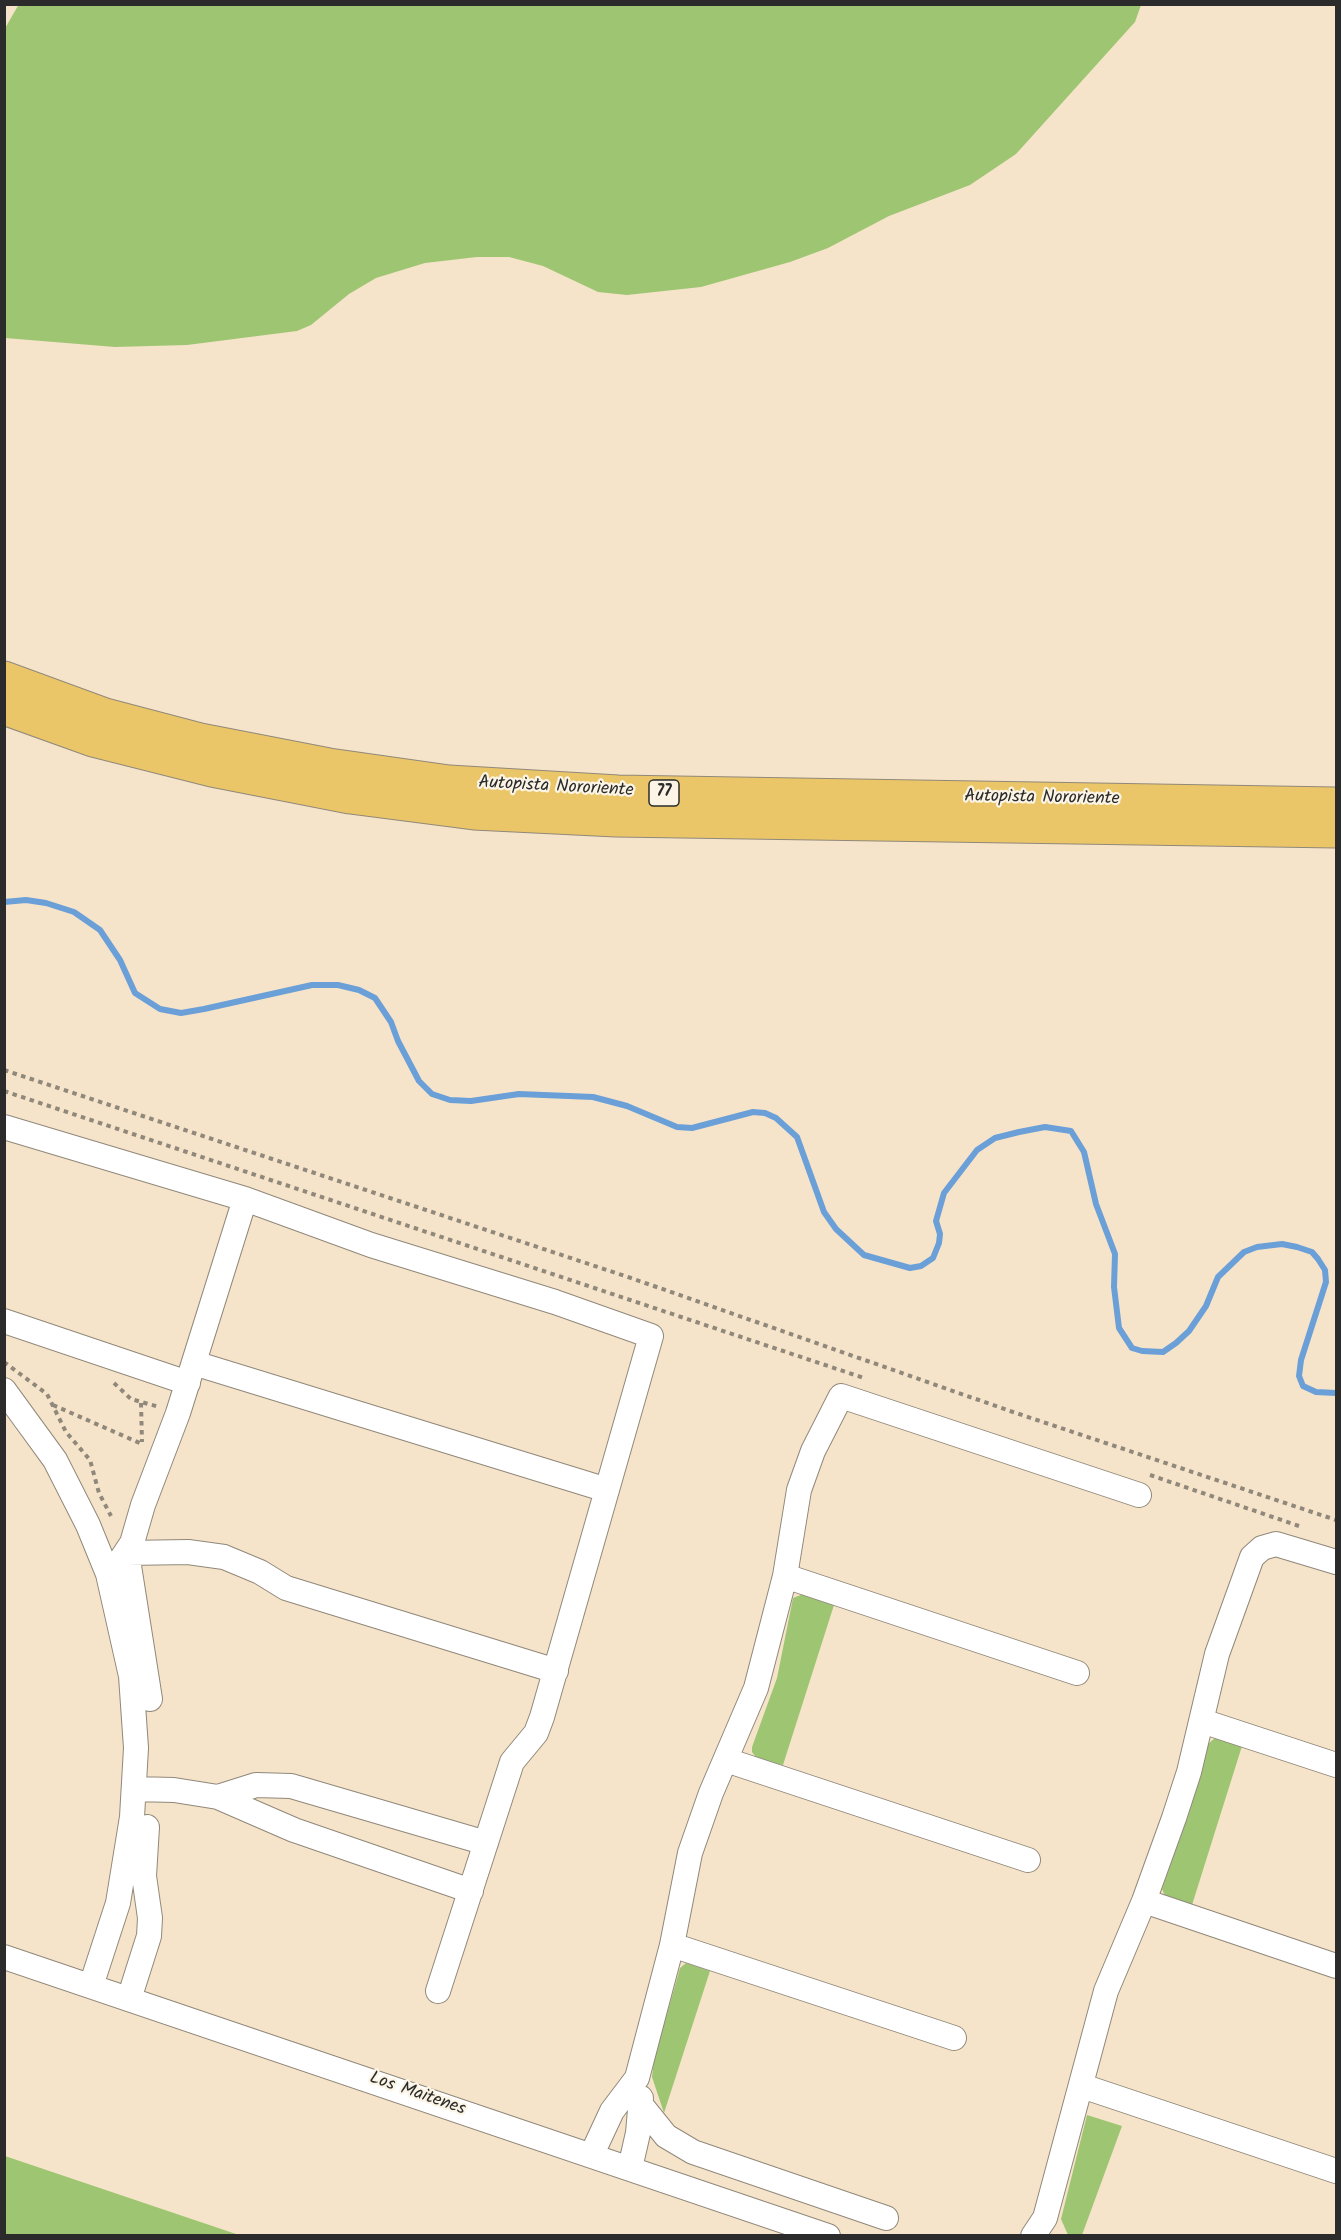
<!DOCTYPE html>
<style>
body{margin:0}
#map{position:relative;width:1341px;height:2240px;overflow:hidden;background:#f6e4ca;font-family:Kalam,sans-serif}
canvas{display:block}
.frame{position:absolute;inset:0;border:6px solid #2b2b2b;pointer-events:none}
</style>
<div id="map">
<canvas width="1341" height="2240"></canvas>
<div class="frame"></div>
</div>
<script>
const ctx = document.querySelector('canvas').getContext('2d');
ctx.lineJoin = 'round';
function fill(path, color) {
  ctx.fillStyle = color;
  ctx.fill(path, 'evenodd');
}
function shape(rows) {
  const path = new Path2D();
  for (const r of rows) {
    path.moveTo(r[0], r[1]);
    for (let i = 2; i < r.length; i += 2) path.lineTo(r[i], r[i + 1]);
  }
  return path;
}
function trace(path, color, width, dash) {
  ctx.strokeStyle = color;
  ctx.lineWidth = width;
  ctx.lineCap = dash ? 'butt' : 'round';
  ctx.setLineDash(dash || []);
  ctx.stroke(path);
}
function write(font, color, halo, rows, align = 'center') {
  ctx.font = font + ' Kalam,sans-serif';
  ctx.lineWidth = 4.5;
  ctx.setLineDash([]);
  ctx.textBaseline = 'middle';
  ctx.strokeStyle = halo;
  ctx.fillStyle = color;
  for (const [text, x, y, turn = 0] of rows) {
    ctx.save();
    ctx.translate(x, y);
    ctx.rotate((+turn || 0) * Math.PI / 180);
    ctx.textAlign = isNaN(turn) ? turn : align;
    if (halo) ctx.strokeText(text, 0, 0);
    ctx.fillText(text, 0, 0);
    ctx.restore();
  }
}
fill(shape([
 [19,4,1141,4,1141,5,1135,22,1016,154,970,185,889,216,828,248,790,262,701,287,627,295,598,292,543,266,509,257,477,257,425,263,376,278,349,294,311,325,297,331,187,345,115,347,5,338,4,30],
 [803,1594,834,1605,783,1765,758,1760,752,1752,752,1747,777,1678,793,1598],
 [1216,1737,1242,1746,1192,1905,1165,1896,1162,1889,1189,1813,1207,1745],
 [686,1963,710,1971,664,2113,652,2077,654,2060,680,1968],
 [1087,2115,1122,2126,1082,2235,1068,2235,1061,2219],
 [5,2156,239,2235,5,2235]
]), '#9ec672');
trace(shape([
 [4,902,26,900,46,903,74,912,100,930,120,960,135,993,160,1009,181,1013,204,1009,312,985,338,985,359,990,375,998,391,1022,398,1041,419,1081,432,1094,450,1100,471,1101,519,1094,593,1097,627,1106,677,1127,692,1128,753,1112,765,1113,776,1118,797,1137,824,1212,836,1229,864,1255,910,1268,921,1266,933,1258,939,1243,940,1234,936,1221,944,1193,977,1150,995,1138,1019,1132,1045,1127,1071,1131,1084,1152,1096,1204,1115,1254,1114,1287,1119,1328,1132,1348,1142,1351,1163,1352,1176,1343,1189,1331,1206,1306,1218,1277,1244,1252,1257,1247,1282,1244,1297,1247,1312,1252,1318,1259,1325,1270,1326,1282,1301,1360,1299,1376,1303,1386,1316,1392,1336,1393]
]), '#6b9fd7', 6);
const minor = shape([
 [4,1127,245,1199,371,1245,555,1302,651,1336,542,1717,536,1733,512,1762,438,1991],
 [4,1321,188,1383],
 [194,1363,607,1490],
 [4,1390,55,1460,88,1525,108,1574,131,1676,136,1748,132,1817,118,1903,91,1986],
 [127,1553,150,1699],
 [127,1553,188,1552,224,1557,260,1572,286,1588,556,1671],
 [118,1564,132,1543,143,1505,178,1413,245,1199],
 [785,1576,1077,1673],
 [1202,1721,1336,1765],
 [726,1760,1028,1860],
 [134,1789,174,1790,218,1797,294,1830,471,1891],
 [218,1797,256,1785,291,1786,486,1843],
 [1144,1901,1336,1966],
 [672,1945,954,2038],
 [4,1957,828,2236],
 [129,1999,149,1936,150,1918,144,1876,147,1827],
 [1082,2086,1336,2171],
 [641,2105,666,2136,693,2152,886,2218],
 [592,2154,612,2111,637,2078,672,1945,690,1853,711,1793,756,1688,785,1576,799,1490,813,1451,841,1396,1139,1495],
 [630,2168,638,2133,641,2098],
 [1033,2236,1045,2218,1106,1991,1144,1901,1174,1818,1189,1772,1217,1654,1252,1557,1262,1548,1276,1544,1336,1562]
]);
const highway = shape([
 [4,678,105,715,200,740,329,765,449,782,618,792,1336,804],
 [4,708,93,740,212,770,350,797,474,813,616,820,1336,831]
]);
trace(minor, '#90887a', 26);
trace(highway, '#90887a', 35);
trace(shape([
 [4,1070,631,1278,1010,1411,1336,1520],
 [4,1091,864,1378],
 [4,1362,47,1394,66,1432,90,1460,99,1493,111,1516],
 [114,1383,131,1399,159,1407],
 [141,1403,142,1442],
 [53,1405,142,1444],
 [1150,1475,1299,1526]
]), '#90887a', 4, [4.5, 4.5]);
trace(minor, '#fff', 24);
trace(highway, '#ebc669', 33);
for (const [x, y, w] of [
 [664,793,30]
]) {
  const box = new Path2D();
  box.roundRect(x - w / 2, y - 13, w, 26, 4.5);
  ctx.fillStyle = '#fcf5e5';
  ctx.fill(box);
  trace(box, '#2b2b2b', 1.5);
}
write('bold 16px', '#2b2b2b', null, [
 ["77",664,793]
]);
write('18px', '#2b2b2b', '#fcf5e5', [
 ["Autopista Nororiente",556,788,3],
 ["Autopista Nororiente",1042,799,1],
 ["Los Maitenes",417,2095,19]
]);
</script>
